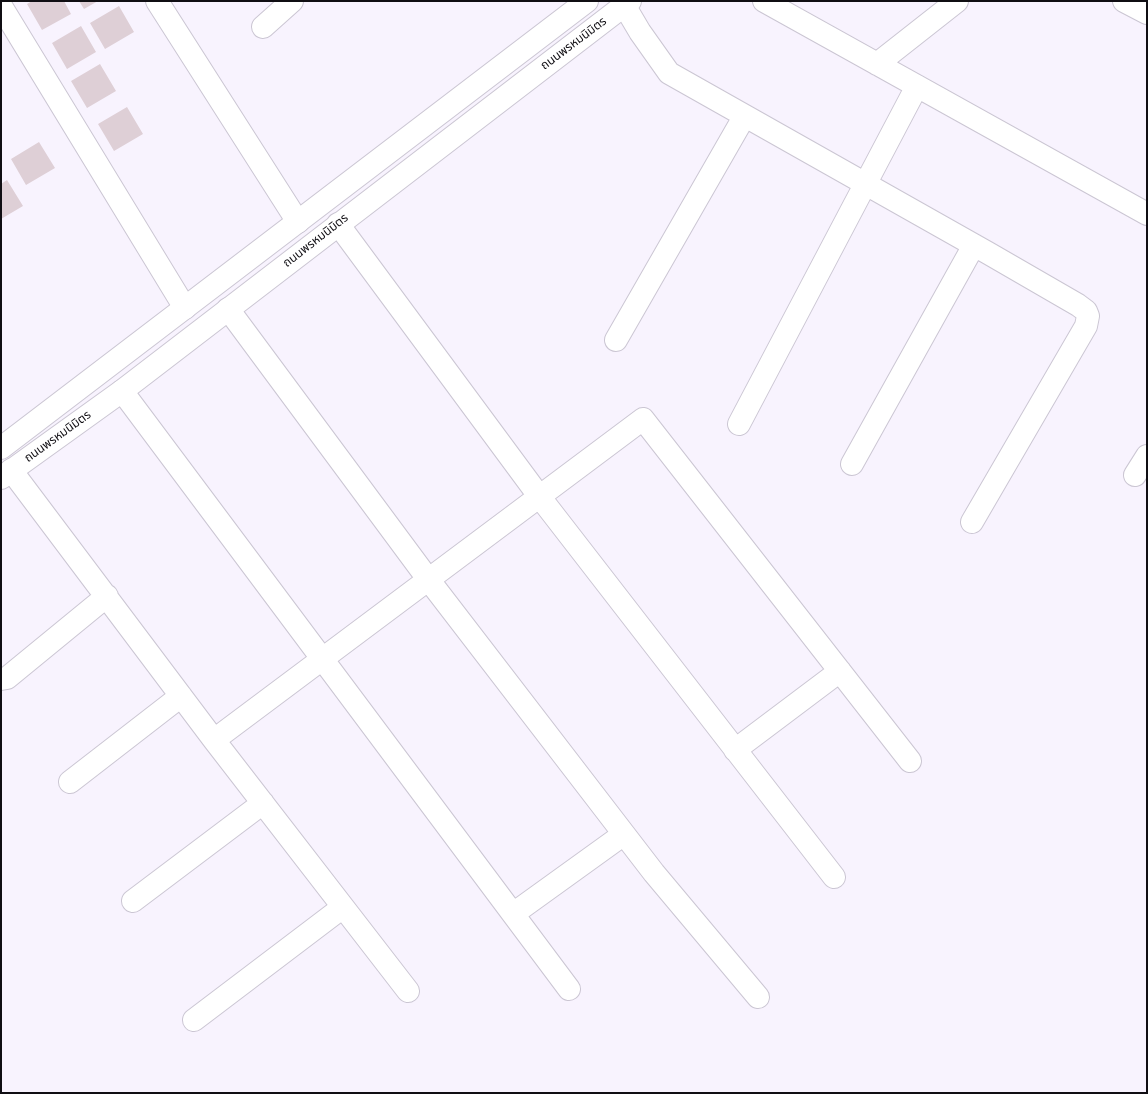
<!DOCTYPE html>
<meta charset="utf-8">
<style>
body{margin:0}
#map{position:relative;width:1148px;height:1094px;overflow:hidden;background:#f8f3fe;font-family:"Roboto Condensed",sans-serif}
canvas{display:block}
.frame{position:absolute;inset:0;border:2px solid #100e13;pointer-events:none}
</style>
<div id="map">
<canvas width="1148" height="1094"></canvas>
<div class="frame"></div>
</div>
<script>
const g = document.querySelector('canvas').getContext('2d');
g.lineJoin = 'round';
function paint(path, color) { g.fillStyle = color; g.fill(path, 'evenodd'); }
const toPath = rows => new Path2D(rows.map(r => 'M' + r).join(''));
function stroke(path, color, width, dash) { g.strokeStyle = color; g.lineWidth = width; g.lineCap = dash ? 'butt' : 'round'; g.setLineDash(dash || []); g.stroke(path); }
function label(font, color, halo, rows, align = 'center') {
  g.font = font + ' "Roboto Condensed","Noto Sans Thai",sans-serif'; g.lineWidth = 3; g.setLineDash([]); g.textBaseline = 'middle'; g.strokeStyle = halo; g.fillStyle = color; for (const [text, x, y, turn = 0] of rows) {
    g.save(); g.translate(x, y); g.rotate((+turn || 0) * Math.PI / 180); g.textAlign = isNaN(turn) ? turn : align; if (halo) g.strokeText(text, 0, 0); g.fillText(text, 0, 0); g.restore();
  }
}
paint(toPath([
 [32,1,64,1,71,14,42,30,27,4],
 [79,1,98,1,84,9],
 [119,6,134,32,105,49,90,23],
 [81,26,96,52,67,69,52,43],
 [100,64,116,91,87,108,71,81],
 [127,107,143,134,114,151,98,124],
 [39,142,55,168,26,185,11,159],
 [7,180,23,206,1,219,1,184]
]), '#decfd6');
const street = toPath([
 [157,1,298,222],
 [764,1,1147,214],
 [1124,1,1147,13],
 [624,5,640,32,669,73,988,253,1078,305,1086,311,1088,316,1086,326,972,522],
 [1,6,185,308],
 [263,27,292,1],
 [877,64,957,1],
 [338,224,539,496,834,877],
 [228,309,428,579,624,834,654,873,758,997],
 [616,340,744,117],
 [122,391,569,989],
 [739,424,917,86],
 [852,464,974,245],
 [11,470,214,740,408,991],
 [1135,475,1147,456],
 [1,679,7,678,107,596],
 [214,740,643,419,910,761],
 [735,750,840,671],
 [70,782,181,696],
 [133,901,263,803],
 [513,914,624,834],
 [194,1020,343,907]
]);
const secondary = toPath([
 [1,448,587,1],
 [1,478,122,391,630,1]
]);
stroke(street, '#cbc6d3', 24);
stroke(secondary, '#cbc6d3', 24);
stroke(street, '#fff', 22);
stroke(secondary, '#fff', 22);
label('12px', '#100e13', '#fff', [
 ["ถนนพรหมนิมิตร",574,44,-37],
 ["ถนนพรหมนิมิตร",316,241,-38],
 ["ถนนพรหมนิมิตร",58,437,-36]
]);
</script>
